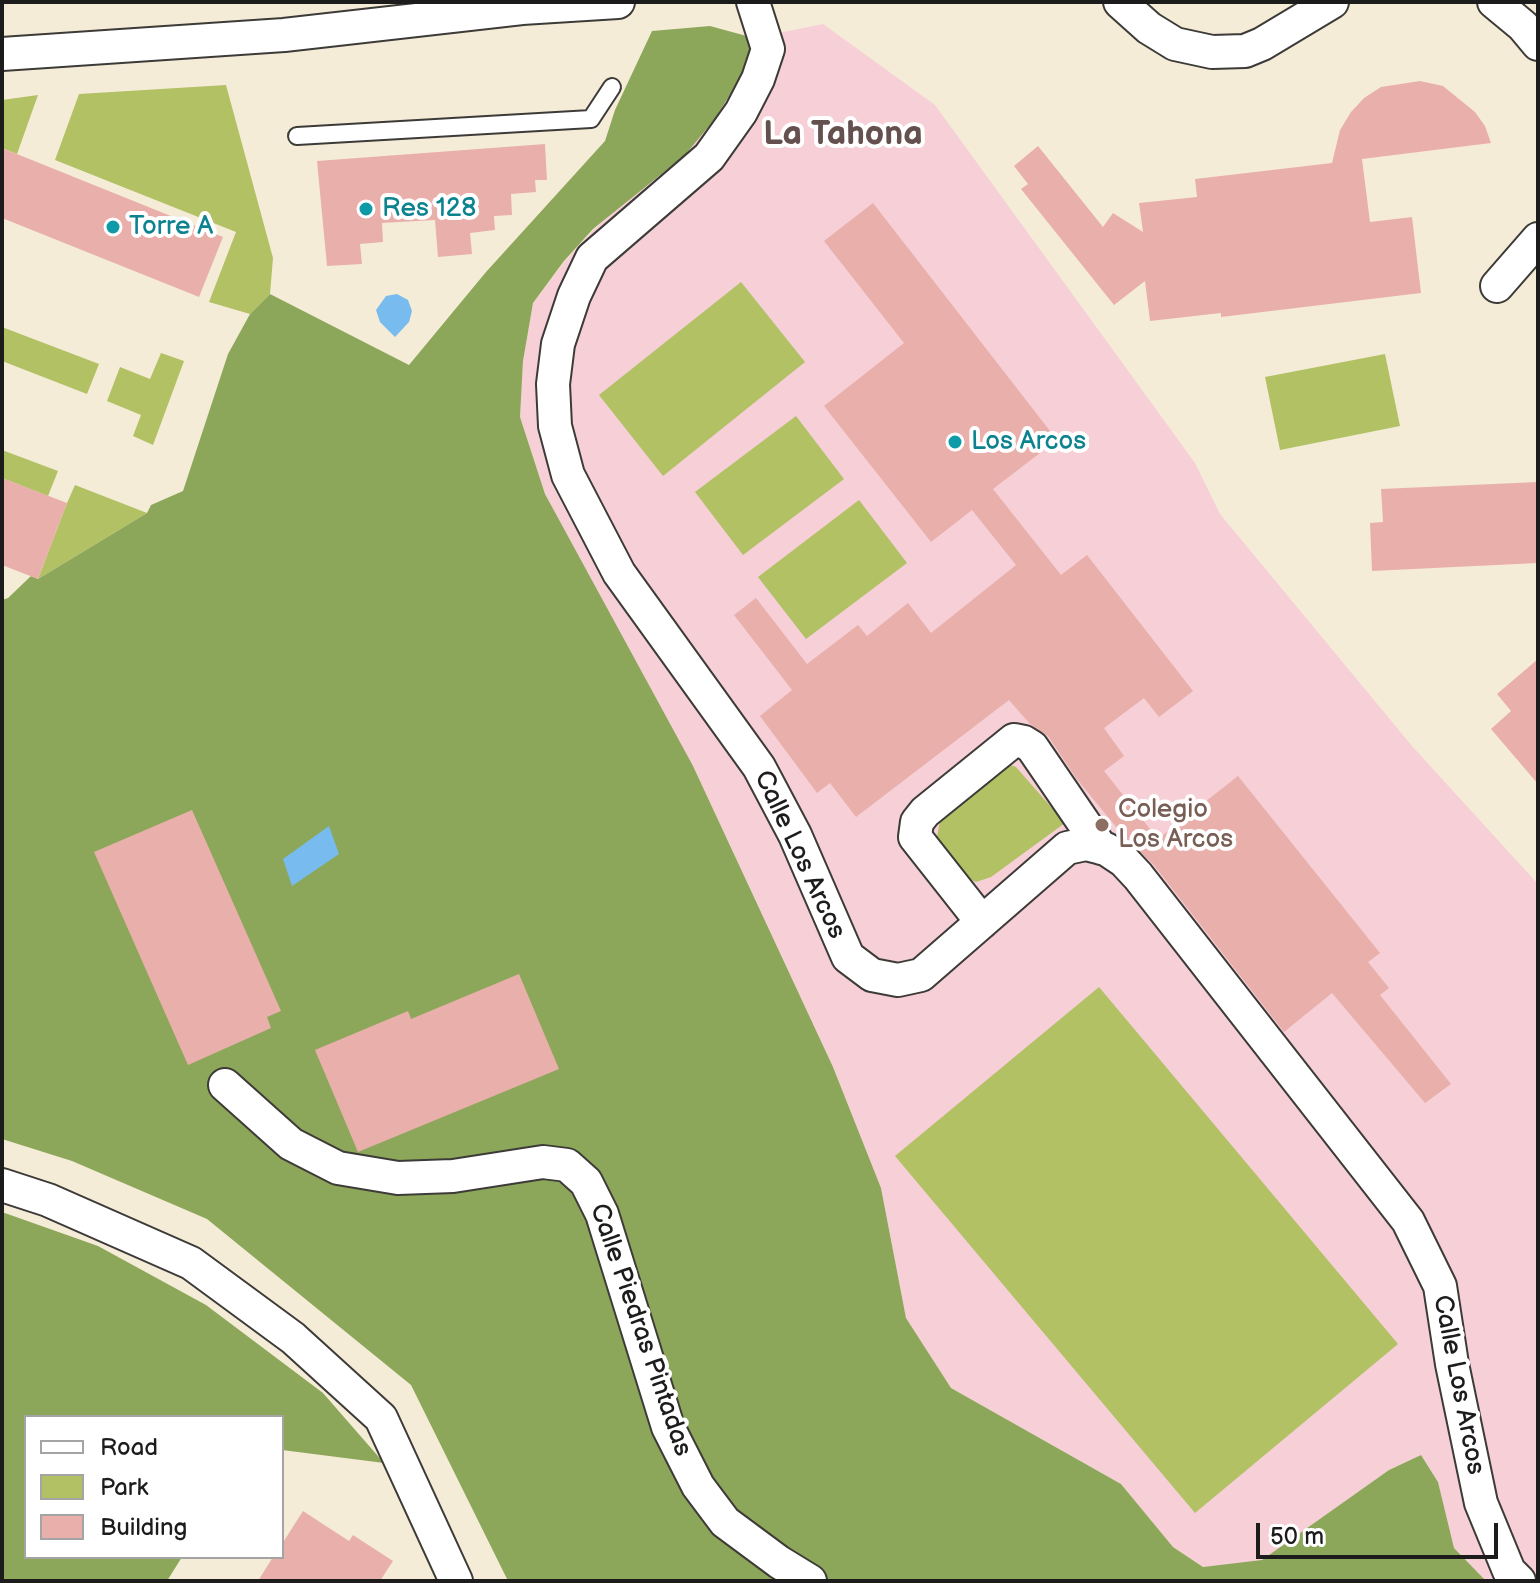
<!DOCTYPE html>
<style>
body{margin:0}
#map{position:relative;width:1540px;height:1583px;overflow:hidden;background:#f5ecd8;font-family:"Balsamiq Sans",sans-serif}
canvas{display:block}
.frame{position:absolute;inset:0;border:4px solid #1c1c1c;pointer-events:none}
.legend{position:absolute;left:24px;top:1415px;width:260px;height:144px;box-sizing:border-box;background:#fff;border:2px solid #a4a4a4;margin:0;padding:10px 14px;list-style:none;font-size:24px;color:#1c1c1c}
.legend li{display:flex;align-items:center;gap:16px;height:40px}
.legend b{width:40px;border:2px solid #a4a4a4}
.scale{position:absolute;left:1256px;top:1523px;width:242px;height:36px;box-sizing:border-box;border:4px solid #1c1c1c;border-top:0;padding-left:10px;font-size:24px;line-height:28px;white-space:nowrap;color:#1c1c1c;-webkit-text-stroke:6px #fff;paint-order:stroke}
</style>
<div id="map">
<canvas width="1540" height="1583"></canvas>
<div class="frame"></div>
<ul class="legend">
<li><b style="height:10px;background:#fff"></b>Road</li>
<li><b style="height:22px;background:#b2c164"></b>Park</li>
<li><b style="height:22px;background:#e9b0ab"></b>Building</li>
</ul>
<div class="scale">50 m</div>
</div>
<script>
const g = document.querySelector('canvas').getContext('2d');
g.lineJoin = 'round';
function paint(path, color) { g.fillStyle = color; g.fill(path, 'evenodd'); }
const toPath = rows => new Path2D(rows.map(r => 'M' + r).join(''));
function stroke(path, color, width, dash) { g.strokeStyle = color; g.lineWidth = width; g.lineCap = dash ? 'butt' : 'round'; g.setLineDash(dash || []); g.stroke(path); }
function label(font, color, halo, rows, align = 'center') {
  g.font = font + ' "Balsamiq Sans",sans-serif'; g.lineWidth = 8; g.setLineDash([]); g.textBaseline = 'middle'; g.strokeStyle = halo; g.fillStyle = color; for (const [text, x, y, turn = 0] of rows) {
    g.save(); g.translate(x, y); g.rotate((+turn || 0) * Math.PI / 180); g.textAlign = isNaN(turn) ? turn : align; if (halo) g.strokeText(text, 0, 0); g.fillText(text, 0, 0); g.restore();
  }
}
paint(toPath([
 [823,24,935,105,1195,463,1220,514,1412,746,1538,884,1538,1581,1486,1581,1454,1548,1438,1482,1421,1455,1389,1470,1262,1561,1203,1567,1173,1547,1121,1484,951,1388,906,1318,881,1188,833,1067,693,766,651,701,545,494,520,417,523,361,533,303,565,261,594,229,637,192,754,38]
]), '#f6cfd7');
paint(toPath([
 [226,85,273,258,270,294,250,314,209,302,236,232,55,160,79,94],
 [38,95,17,154,2,148,2,100],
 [741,282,805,362,663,476,599,395],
 [2,327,99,364,87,394,2,361],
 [161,353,184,361,153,445,133,436,141,415,107,401,120,367,150,379],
 [1385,354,1400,426,1280,450,1265,377],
 [796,416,844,479,743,555,695,492],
 [2,450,58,471,48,496,2,478],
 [75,485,147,513,38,579,67,503],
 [859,500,907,563,806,639,758,577],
 [1005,763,1016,767,1065,823,991,877,976,882,960,875,936,841,941,817],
 [1099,987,1398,1344,1195,1513,895,1156]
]), '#b2c164');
paint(toPath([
 [710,26,754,38,750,63,714,120,685,155,593,229,564,261,533,303,523,361,520,417,545,494,693,766,833,1067,881,1188,906,1318,951,1388,1121,1484,1173,1547,1203,1567,1262,1560,1389,1470,1421,1455,1438,1482,1454,1548,1486,1581,508,1581,411,1385,207,1219,72,1161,2,1139,2,600,8,598,31,576,38,579,147,513,151,505,183,491,228,354,250,314,270,294,409,365,486,272,605,141,615,110,652,31],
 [2,1212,98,1246,206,1305,323,1393,384,1463,282,1450,282,1417,26,1417,26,1557,182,1557,167,1581,2,1581]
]), '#8da75a');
paint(toPath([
 [397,294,408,300,412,311,409,322,395,337,380,322,376,310,386,296],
 [329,826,339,854,292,886,283,859]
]), '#78bbee');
paint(toPath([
 [1420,81,1443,86,1475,112,1485,126,1491,143,1362,159,1370,222,1412,217,1421,293,1221,317,1221,313,1150,321,1145,281,1114,305,1021,189,1028,184,1014,166,1038,146,1103,227,1113,213,1143,232,1139,203,1197,197,1195,179,1332,163,1340,130,1351,112,1364,98,1381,87],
 [545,144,547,180,535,180,536,192,511,194,512,215,494,216,495,230,470,233,472,254,438,257,435,220,382,223,383,242,360,244,362,264,327,266,317,161],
 [2,148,223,237,199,297,2,218],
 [873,203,1057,440,993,489,1061,575,1087,555,1193,691,1159,717,1144,698,1104,728,1124,756,1104,771,1158,839,1238,776,1380,953,1368,962,1389,988,1380,995,1451,1084,1425,1103,1332,993,1284,1032,1153,864,1126,839,1076,778,1048,736,1030,724,1009,700,856,817,830,783,817,793,760,716,792,690,734,615,756,598,807,664,858,625,867,636,908,603,931,633,1016,565,972,510,931,542,824,406,904,343,824,241],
 [2,478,67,503,38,579,2,565],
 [1538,482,1538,563,1372,571,1370,523,1383,522,1381,489],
 [1538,659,1538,784,1491,729,1511,711,1497,694],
 [192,810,281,1011,267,1017,271,1028,188,1065,94,852],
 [519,974,559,1069,358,1152,315,1050,408,1011,411,1019],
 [303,1511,349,1541,353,1535,393,1561,380,1581,258,1581,273,1557,282,1557,282,1544]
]), '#e9b0ab');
const lane = toPath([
 [297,136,591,119,612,87]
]);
const street = toPath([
 [753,2,768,49,758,79,741,112,709,157,592,258,574,296,558,344,553,384,555,426,568,475,619,573,759,767,795,835,848,957,872,975,898,980,921,975,1067,848,1086,844,1106,849,1124,861,1138,876,1408,1221,1440,1286,1452,1364,1481,1503,1509,1571,1519,1581],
 [1120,2,1149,28,1175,44,1212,52,1245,51,1262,44,1332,2],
 [1494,2,1523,26,1538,44],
 [2,54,284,35,522,8,618,2],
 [1497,286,1538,239],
 [982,922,915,837,917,822,925,812,1014,740,1024,742,1032,747,1101,848],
 [225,1085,291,1144,338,1168,398,1178,453,1176,543,1162,567,1165,586,1182,602,1214,668,1427,698,1486,725,1522,779,1562,810,1581],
 [2,1185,48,1200,191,1263,293,1338,381,1418,456,1581]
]);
stroke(lane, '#3d3b38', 20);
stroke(street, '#3d3b38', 36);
stroke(lane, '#fff', 16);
stroke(street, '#fff', 32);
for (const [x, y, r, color] of [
 [366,209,8,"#0f9aa8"],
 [113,227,8,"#0f9aa8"],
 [955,442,8,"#0f9aa8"],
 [1102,825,8,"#8d6e63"]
]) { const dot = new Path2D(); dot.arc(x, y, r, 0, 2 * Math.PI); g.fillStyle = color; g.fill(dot); stroke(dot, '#fff', 3); }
label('26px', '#0d838f', '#fff', [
 ["Res 128",382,209],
 ["Torre A",129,227],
 ["Los Arcos",971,442]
], 'left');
label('26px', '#785e54', '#fff', [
 ["Colegio",1118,810],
 ["Los Arcos",1118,840]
], 'left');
label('26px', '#1c1c1c', '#fff', [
 ["Calle Los Arcos",799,855,65],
 ["Calle Piedras Pintadas",640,1330,71],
 ["Calle Los Arcos",1458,1385,79]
]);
label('bold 34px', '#64504e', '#fff', [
 ["La Tahona",843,135]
]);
</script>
